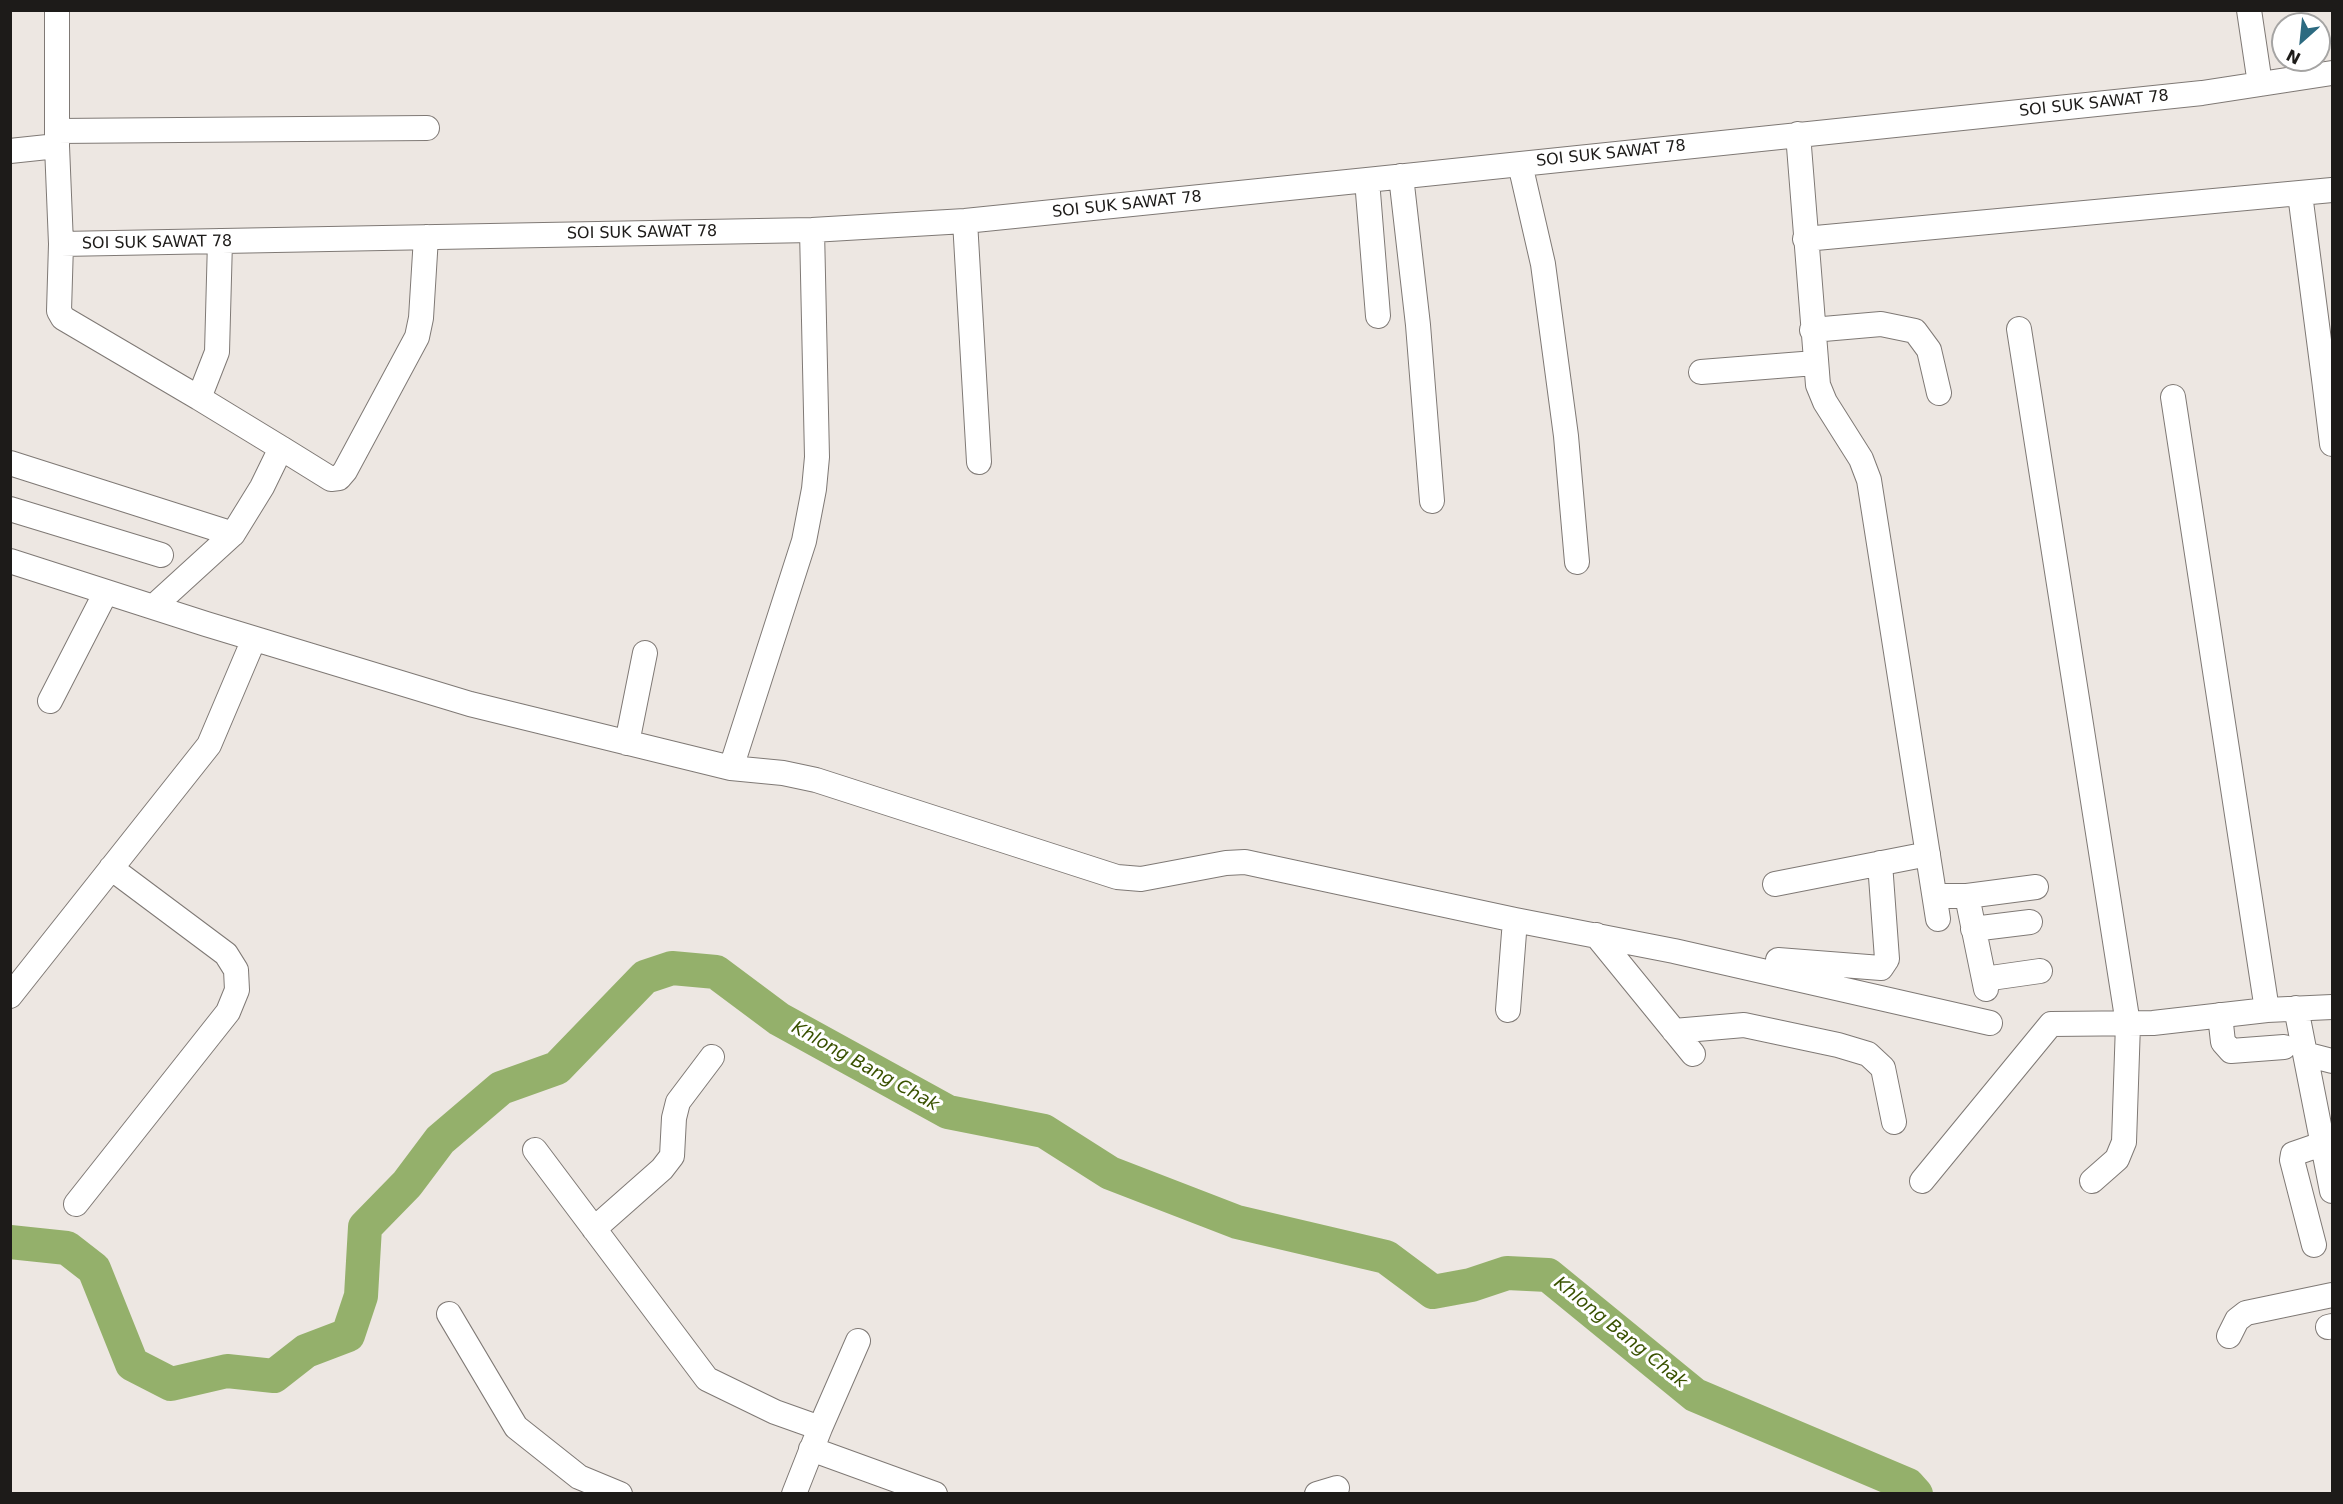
<!DOCTYPE html>
<style>
body{margin:0}
#map{position:relative;width:2343px;height:1504px;overflow:hidden;background:#ede7e2;font-family:"DejaVu Sans",sans-serif}
canvas{display:block}
.frame{position:absolute;inset:0;border:12px solid #1d1b19;pointer-events:none}
.north{position:absolute;left:2271px;top:12px;width:60px;height:60px;box-sizing:border-box;background:#fff;border:2px solid #a5a4a3;border-radius:50%;rotate:207deg;font-size:16px;font-weight:700;line-height:24px;text-align:center;color:#1d1b19}
.north::after{content:'';display:block;margin:auto;width:21px;height:27px;background:#2c6a80;clip-path:polygon(50% 0,100% 100%,50% 72%,0 100%)}
</style>
<div id="map">
<canvas width="2343" height="1504"></canvas>
<div class="frame"></div>
<div class="north">N</div>
</div>
<script>
const g = document.querySelector('canvas').getContext('2d');
g.lineJoin = 'round';
const toPath = rows => new Path2D(rows.map(r => 'M' + r).join(''));
function stroke(path, color, width, dash) { g.strokeStyle = color; g.lineWidth = width; g.lineCap = dash ? 'butt' : 'round'; g.setLineDash(dash || []); g.stroke(path); }
function label(font, color, halo, rows, align = 'center') {
  g.font = font + ' "DejaVu Sans",sans-serif'; g.lineWidth = 6; g.setLineDash([]); g.textBaseline = 'middle'; g.strokeStyle = halo; g.fillStyle = color; for (const [text, x, y, turn = 0] of rows) {
    g.save(); g.translate(x, y); g.rotate((+turn || 0) * Math.PI / 180); g.textAlign = isNaN(turn) ? turn : align; if (halo) g.strokeText(text, 0, 0); g.fillText(text, 0, 0); g.restore();
  }
}
stroke(toPath([
 [10,1242,67,1248,94,1269,132,1364,171,1384,227,1371,274,1376,306,1351,348,1335,361,1296,365,1227,407,1184,440,1140,501,1088,557,1068,645,977,672,968,716,972,779,1019,948,1112,1044,1131,1110,1173,1237,1222,1386,1257,1433,1292,1471,1285,1507,1273,1548,1275,1695,1395,1908,1485,1916,1494]
]), '#94b06b', 34);
const minor = toPath([
 [2249,10,2260,84],
 [57,131,427,128],
 [1798,134,1818,385,1825,402,1861,459,1869,480,1938,919],
 [57,146,57,10],
 [10,151,57,146,61,244,812,230,965,221,1367,180,2202,93,2332,73],
 [1520,164,1543,264,1566,436,1577,562],
 [1401,176,1418,325,1432,501],
 [1367,180,1378,316],
 [2300,194,2324,379],
 [965,221,979,462],
 [1805,239,2332,190],
 [61,244,59,311,63,318,199,398,217,352,220,241],
 [2019,329,2128,1024,2124,1142,2117,1159,2092,1181],
 [1812,330,1881,324,1915,331,1929,350,1939,393],
 [1701,372,1815,363],
 [2332,378,2324,379,2332,444],
 [2173,397,2267,1010],
 [281,448,331,479,339,478,345,471,417,337,421,318,426,237],
 [10,463,233,534],
 [10,509,161,555],
 [10,561,206,624,470,704,731,768,804,541,814,489,817,457,812,230],
 [153,607,233,534,262,487,281,448,199,398],
 [50,701,106,592],
 [627,743,645,653],
 [731,768,783,773,816,780,1117,877,1141,879,1226,863,1245,862,1515,920,1674,951,1990,1023],
 [1775,884,1928,854],
 [1935,896,1967,896,1986,989],
 [1967,896,2036,887],
 [1973,929,2030,922],
 [1596,935,1693,1054],
 [1778,960,1881,968,1887,959,1880,863],
 [1984,979,2040,971],
 [10,996,209,745,254,639],
 [2296,1008,2332,1191],
 [1508,1010,1515,920],
 [2220,1015,2223,1042,2231,1051,2284,1047],
 [1674,1031,1744,1025,1838,1045,1868,1054,1883,1068,1894,1122],
 [2305,1054,2332,1061],
 [535,1150,707,1379,775,1412,820,1428,794,1494],
 [1922,1181,2051,1024,2153,1023,2267,1010,2332,1007],
 [76,1204,228,1012,237,990,236,970,226,954,111,868],
 [594,1229,662,1169,672,1156,674,1118,678,1102,712,1057],
 [2314,1245,2292,1160,2293,1154,2322,1144],
 [449,1314,516,1427,579,1477,620,1494],
 [2328,1327,2332,1326],
 [2229,1336,2237,1320,2246,1313,2332,1295],
 [820,1428,858,1341],
 [811,1449,935,1494],
 [1317,1494,1337,1488]
]);
stroke(minor, '#7f7975', 26);
stroke(minor, '#fff', 24);
label('16px', '#1d1b19', '#fff', [
 ["SOI SUK SAWAT 78",2094,104,-6],
 ["SOI SUK SAWAT 78",1611,154,-6],
 ["SOI SUK SAWAT 78",1127,205,-6],
 ["SOI SUK SAWAT 78",642,233,-1],
 ["SOI SUK SAWAT 78",157,243,-1]
]);
label('italic 18px', '#395100', '#fff', [
 ["Khlong Bang Chak",865,1067,29],
 ["Khlong Bang Chak",1620,1333,39]
]);
</script>
